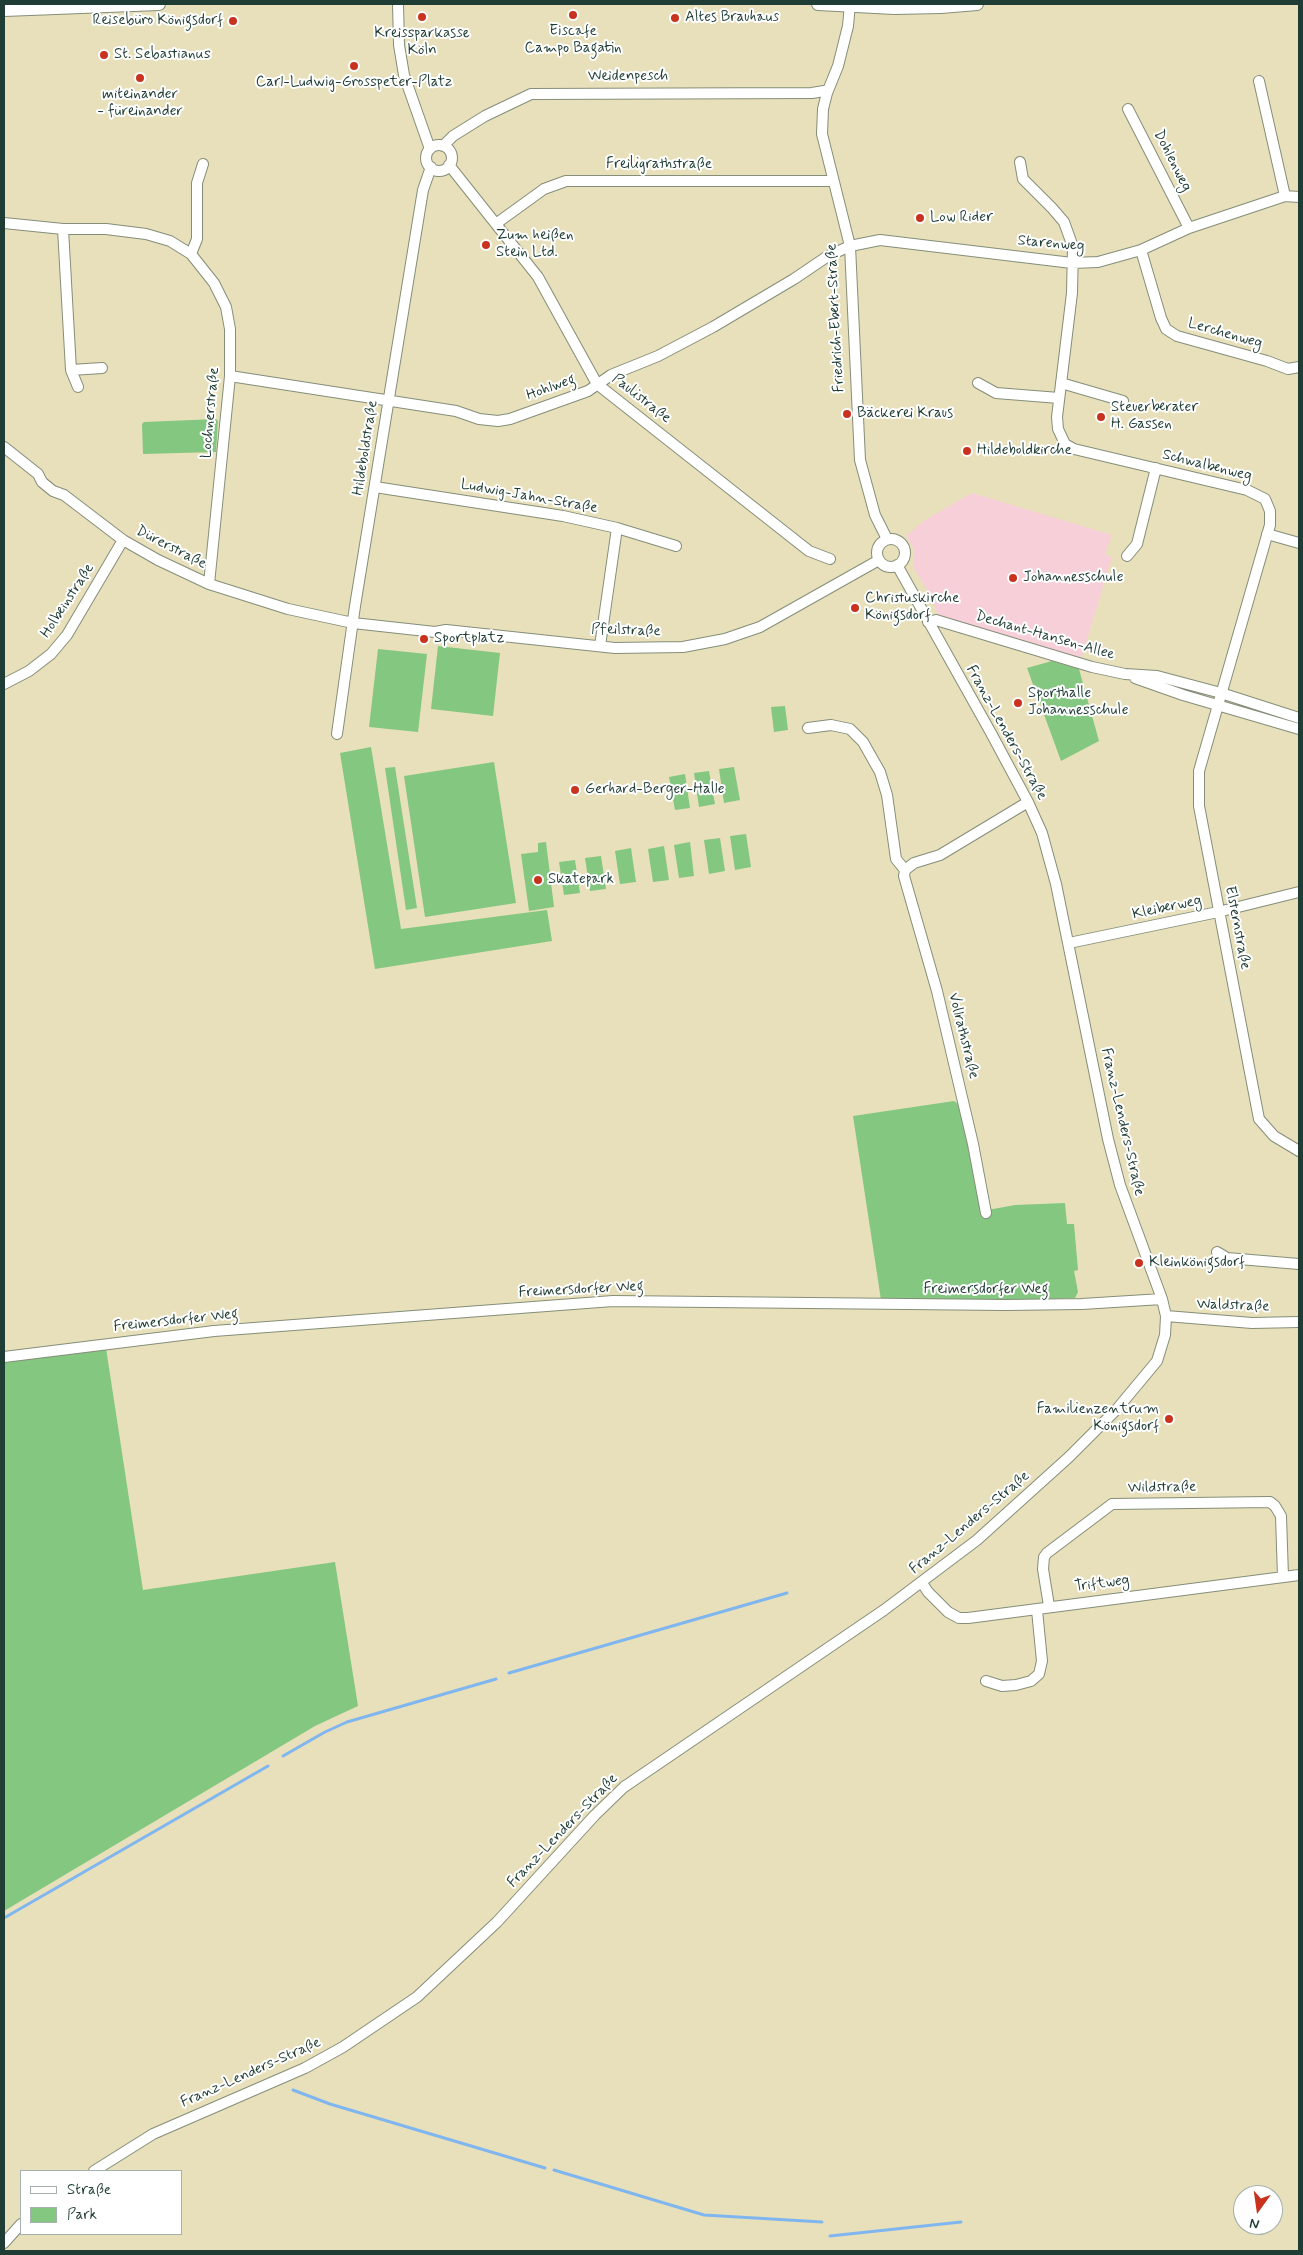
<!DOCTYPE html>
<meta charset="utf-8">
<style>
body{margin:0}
#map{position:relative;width:1303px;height:2255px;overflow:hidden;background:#e8e0bb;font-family:Mynerve,sans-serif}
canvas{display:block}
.frame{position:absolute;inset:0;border:5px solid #1f3d34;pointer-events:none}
.legend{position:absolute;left:20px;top:2170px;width:162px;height:65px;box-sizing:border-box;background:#fff;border:1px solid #a5b1ae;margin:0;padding:6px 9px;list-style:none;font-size:15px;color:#1f3d34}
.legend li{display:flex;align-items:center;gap:10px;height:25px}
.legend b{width:25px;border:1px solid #a5b1ae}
.north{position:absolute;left:1233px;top:2185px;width:50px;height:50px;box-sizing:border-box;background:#fff;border:1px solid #a5b1ae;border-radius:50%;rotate:194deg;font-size:14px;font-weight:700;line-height:20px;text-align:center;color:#1f3d34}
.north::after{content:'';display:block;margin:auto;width:18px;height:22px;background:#c8321e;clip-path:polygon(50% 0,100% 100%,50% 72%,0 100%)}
</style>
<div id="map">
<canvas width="1303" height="2255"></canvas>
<div class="frame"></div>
<ul class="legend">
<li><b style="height:6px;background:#fff"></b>Straße</li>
<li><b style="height:14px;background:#84c780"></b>Park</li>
</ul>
<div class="north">N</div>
</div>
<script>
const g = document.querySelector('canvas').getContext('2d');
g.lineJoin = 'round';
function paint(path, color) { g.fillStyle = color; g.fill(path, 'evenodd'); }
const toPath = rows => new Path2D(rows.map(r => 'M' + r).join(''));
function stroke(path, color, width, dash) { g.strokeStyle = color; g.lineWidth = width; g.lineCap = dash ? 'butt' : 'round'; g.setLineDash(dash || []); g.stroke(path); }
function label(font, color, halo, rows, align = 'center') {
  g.font = font + ' Mynerve,sans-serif'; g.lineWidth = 4; g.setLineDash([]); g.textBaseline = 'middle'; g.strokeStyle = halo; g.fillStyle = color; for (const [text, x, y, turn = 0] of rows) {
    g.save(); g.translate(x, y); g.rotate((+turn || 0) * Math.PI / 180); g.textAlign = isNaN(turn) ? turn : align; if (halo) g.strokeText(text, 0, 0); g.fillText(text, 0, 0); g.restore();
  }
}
paint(toPath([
 [972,493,1112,535,1105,554,1112,557,1081,659,938,616,932,599,914,568,914,549,906,536,925,520]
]), '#f6cfd8');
paint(toPath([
 [216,419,218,421,216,452,143,454,142,424,144,422],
 [438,646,500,653,493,716,431,709],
 [378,649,427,654,418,732,369,727],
 [1052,661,1079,669,1099,741,1061,761,1027,668],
 [785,706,788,730,774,732,771,707],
 [371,747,401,929,547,910,552,941,375,969,340,753],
 [494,762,516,903,425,917,404,776],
 [395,767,417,908,406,910,385,768],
 [734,767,740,800,724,803,719,769],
 [709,771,715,804,699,807,694,773],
 [685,774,690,808,675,810,669,777],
 [746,834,751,867,735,870,730,836],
 [720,838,725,871,709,874,704,840],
 [546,842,554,907,529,911,521,854,538,852,538,843],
 [690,842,694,876,679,878,674,845],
 [664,846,669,880,653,882,648,849],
 [631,848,636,882,620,884,615,851],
 [601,856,606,889,590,891,585,858],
 [575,860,580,893,564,895,559,862],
 [954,1101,960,1105,982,1211,1015,1205,1065,1203,1067,1224,1074,1224,1078,1270,1074,1271,1078,1292,1075,1298,1000,1301,881,1300,853,1116],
 [106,1348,143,1590,335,1562,358,1706,315,1726,4,1911,4,1361]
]), '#84c780');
stroke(toPath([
 [509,1673,787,1593],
 [283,1756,325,1732,347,1722,496,1679],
 [4,1918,268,1766],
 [293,2090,330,2104,545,2168],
 [554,2170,704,2215,822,2222],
 [830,2236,961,2222]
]), '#80b6ef', 3);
const minor = toPath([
 [398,4,399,45,404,75,430,149],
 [850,4,848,26,838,66,827,93,823,109,822,134,850,246,860,460,875,515,887,539],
 [1259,81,1285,196],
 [1128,109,1189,228],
 '426 158a13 13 0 1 1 26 0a13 13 0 1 1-26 0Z',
 [443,146,453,136,485,116,531,94,812,93,824,91,827,93],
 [1020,162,1023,179,1052,208,1064,222,1073,247,1072,293,1057,417,1058,429,1065,444,1074,449,1247,490,1265,499,1270,511,1270,525,1199,771,1199,806,1259,1119,1274,1136,1299,1151],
 [449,165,538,277,597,384,809,551,830,559],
 [4,223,63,229,106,229,146,234,170,241,191,254,214,283,226,307,230,329,230,376,209,584],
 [497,223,544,189,566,181,833,181],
 [63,229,71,370,78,387],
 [1141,250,1161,318,1166,329,1177,336,1267,361,1288,369,1299,367],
 [191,254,197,239,197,183,203,164],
 [71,370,102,368],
 [230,376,456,411,479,419,498,421,510,419,588,391,611,375,658,356,713,327,794,279,828,256,850,246,880,240,1072,263,1098,262,1141,250,1189,228,1285,196,1299,197],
 [978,383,996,393,1059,398],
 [1061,383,1123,401],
 [4,447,38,474,42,482,53,491,64,495,123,540,158,560,209,584,288,609,353,623,435,632,446,630,615,648,683,647,725,639,760,627,879,560],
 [375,487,563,516,617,528,676,546],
 [1267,534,1299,543],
 '877 553a14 14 0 1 1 28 0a14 14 0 1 1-28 0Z',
 [1127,556,1137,544,1156,468],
 [928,622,936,620,1092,667,1125,674,1157,676,1221,693,1299,718],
 [600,646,617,528],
 [1135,678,1183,695,1299,729],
 [4,684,29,671,51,654,67,635,123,540],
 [808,728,831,725,850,729,863,742,880,772,887,795,896,859,905,870],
 [337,734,355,606,423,190,431,167],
 [1069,943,1218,912,1299,892],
 [986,1213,973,1144,937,991,904,876,905,870,914,863,940,855,1028,802],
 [1217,1252,1227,1258,1299,1264],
 [1166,1316,1252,1323,1299,1322],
 [4,1357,214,1331,613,1301,1005,1305,1082,1304,1162,1299],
 [922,1583,928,1592,948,1612,959,1618,968,1618,1299,1575],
 [1049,1606,1043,1569,1044,1557,1047,1553,1112,1504,1270,1502,1275,1506,1281,1516,1283,1577],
 [986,1681,1002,1686,1016,1685,1031,1681,1039,1674,1042,1661,1037,1610],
 [94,2171,153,2134,305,2068,343,2047,417,1997,497,1922,595,1815,624,1787,884,1610,977,1540,1069,1457,1117,1409,1157,1361,1165,1335,1166,1316,1162,1299,1120,1185,1108,1139,1056,884,1042,833,1028,802,991,733,897,565],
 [4,2243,21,2224]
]);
const major = toPath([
 [818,4,894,8,941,7,977,4],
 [4,10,159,4]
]);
stroke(minor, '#848e78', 12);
stroke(major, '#848e78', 14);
stroke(minor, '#fff', 10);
stroke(major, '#fff', 12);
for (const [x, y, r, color] of [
 [573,15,5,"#c8321e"],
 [422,17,5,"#c8321e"],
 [675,18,5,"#c8321e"],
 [233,21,5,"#c8321e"],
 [104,55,5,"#c8321e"],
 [354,66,5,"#c8321e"],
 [140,78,5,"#c8321e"],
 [920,218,5,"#c8321e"],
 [486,245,5,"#c8321e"],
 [847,414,5,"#c8321e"],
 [1101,417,5,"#c8321e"],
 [967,451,5,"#c8321e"],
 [1013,578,5,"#c8321e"],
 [855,608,5,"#c8321e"],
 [424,639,5,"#c8321e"],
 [1018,703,5,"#c8321e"],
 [575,790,5,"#c8321e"],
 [538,880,5,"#c8321e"],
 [1139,1263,5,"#c8321e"],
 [1169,1419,5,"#c8321e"]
]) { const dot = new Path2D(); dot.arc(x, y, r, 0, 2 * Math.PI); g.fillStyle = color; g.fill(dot); stroke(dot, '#fff', 2); }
label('15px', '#1f3d34', '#fff', [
 ["Altes Brauhaus",685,18],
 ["Reisebüro Königsdorf",223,21,"right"],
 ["Eiscafe",573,32,"center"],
 ["Campo Bagatin",573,49,"center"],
 ["Kreissparkasse",422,34,"center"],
 ["Köln",422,51,"center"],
 ["St. Sebastianus",114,55],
 ["Carl-Ludwig-Grosspeter-Platz",354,83,"center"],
 ["miteinander",140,95,"center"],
 ["- füreinander",140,112,"center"],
 ["Low Rider",930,218],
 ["Zum heißen",496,236],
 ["Stein Ltd.",496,253],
 ["Steuerberater",1111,408],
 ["H. Gassen",1111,425],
 ["Bäckerei Kraus",857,414],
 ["Hildeboldkirche",977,451],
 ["Johannesschule",1023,578],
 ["Christuskirche",865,599],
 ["Königsdorf",865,616],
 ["Sportplatz",434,639],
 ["Sporthalle",1028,694],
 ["Johannesschule",1028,711],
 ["Gerhard-Berger-Halle",585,790],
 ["Skatepark",548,880],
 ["Kleinkönigsdorf",1149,1263],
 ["Familienzentrum",1159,1410,"right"],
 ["Königsdorf",1159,1427,"right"]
], 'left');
label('15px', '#1f3d34', '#fff', [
 ["Weidenpesch",628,77],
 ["Dohlenweg",1172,161,63],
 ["Freiligrathstraße",659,165],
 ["Starenweg",1051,244,5],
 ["Friedrich-Ebert-Straße",836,318,-93],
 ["Lerchenweg",1225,334,16],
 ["Hohlweg",551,388,-20],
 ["Paulistraße",641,399,38],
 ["Lochnerstraße",211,413,-85],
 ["Hildeboldstraße",366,448,-81],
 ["Schwalbenweg",1207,466,14],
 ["Ludwig-Jahn-Straße",529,497,10],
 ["Dürerstraße",171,548,27],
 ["Holbeinstraße",68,601,-57],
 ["Pfeilstraße",626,631,2],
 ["Dechant-Hansen-Allee",1045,636,16],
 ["Franz-Lenders-Straße",1006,733,61],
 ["Kleiberweg",1167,908,-12],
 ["Elsternstraße",1237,928,79],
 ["Vollrathstraße",963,1036,76],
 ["Franz-Lenders-Straße",1122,1122,77],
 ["Freimersdorfer Weg",581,1290,-3],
 ["Freimersdorfer Weg",986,1290],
 ["Waldstraße",1233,1306,2],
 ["Freimersdorfer Weg",176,1321,-6],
 ["Wildstraße",1162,1488,-1],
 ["Franz-Lenders-Straße",970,1523,-40],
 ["Triftweg",1102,1584,-7],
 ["Franz-Lenders-Straße",563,1831,-46],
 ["Franz-Lenders-Straße",251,2073,-24]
]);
</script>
